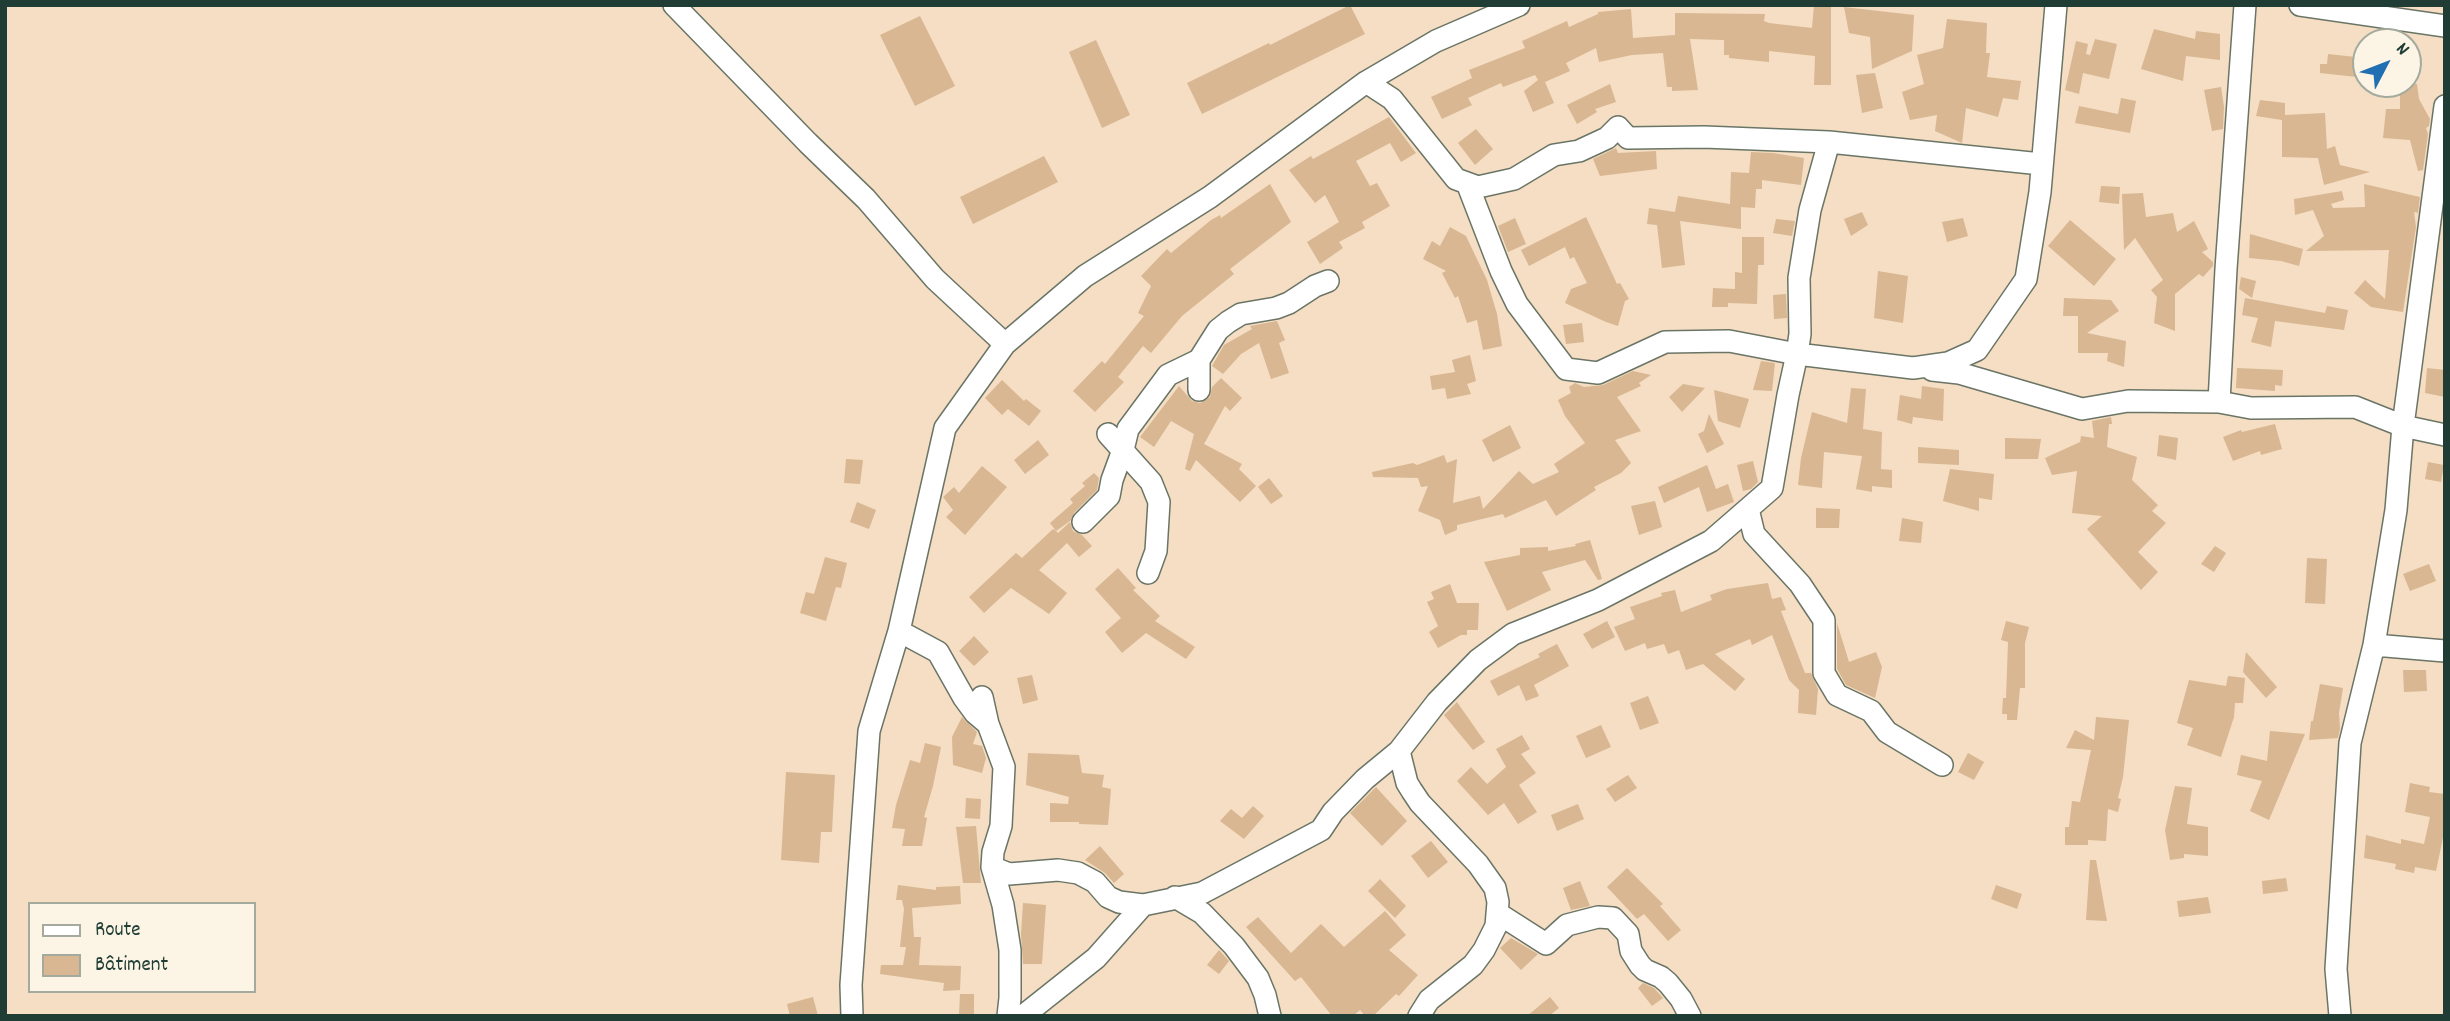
<!DOCTYPE html>
<meta charset="utf-8">
<style>
body{margin:0}
#map{position:relative;width:2450px;height:1021px;overflow:hidden;background:#f5dec3;font-family:Dekko,sans-serif}
canvas{display:block}
.frame{position:absolute;inset:0;border:7px solid #1f3d34;pointer-events:none}
.legend{position:absolute;left:28px;top:902px;width:228px;height:91px;box-sizing:border-box;background:#fcf5e5;border:2px solid #a4ab9e;margin:0;padding:9px 12px;list-style:none;font-size:21px;color:#1f3d34}
.legend li{display:flex;align-items:center;gap:14px;height:35px}
.legend b{width:35px;border:2px solid #a4ab9e}
.north{position:absolute;left:2352px;top:28px;width:70px;height:70px;box-sizing:border-box;background:#fcf5e5;border:2px solid #a4ab9e;border-radius:50%;rotate:48deg;font-size:19px;font-weight:700;line-height:28px;text-align:center;color:#1f3d34}
.north::after{content:'';display:block;margin:auto;width:24px;height:32px;background:#1f6fb2;clip-path:polygon(50% 0,100% 100%,50% 72%,0 100%)}
</style>
<div id="map">
<canvas width="2450" height="1021"></canvas>
<div class="frame"></div>
<ul class="legend">
<li><b style="height:9px;background:#fff"></b>Route</li>
<li><b style="height:19px;background:#d8b792"></b>Bâtiment</li>
</ul>
<div class="north">N</div>
</div>
<script>
const g = document.querySelector('canvas').getContext('2d');
g.lineJoin = 'round';
function paint(path, color) { g.fillStyle = color; g.fill(path, 'evenodd'); }
const toPath = rows => new Path2D(rows.map(r => 'M' + r).join(''));
function stroke(path, color, width, dash) { g.strokeStyle = color; g.lineWidth = width; g.lineCap = dash ? 'butt' : 'round'; g.setLineDash(dash || []); g.stroke(path); }
paint(toPath([
 [1350,5,1365,34,1202,114,1187,83,1269,43,1270,45],
 [1814,5,1831,5,1831,85,1814,85,1815,56,1769,51,1769,62,1729,58,1729,55,1724,55,1724,40,1690,39,1698,90,1672,91,1672,87,1667,87,1663,53,1632,55,1599,62,1596,48,1566,63,1570,71,1545,82,1554,103,1533,112,1524,91,1538,80,1535,75,1503,87,1501,83,1468,98,1472,105,1442,119,1431,97,1472,78,1469,70,1525,48,1522,41,1567,21,1569,27,1598,14,1598,12,1631,9,1633,38,1675,35,1675,13,1765,14,1764,21,1769,23,1812,28],
 [1844,7,1914,15,1912,51,1872,69,1870,37,1849,33],
 [920,16,955,86,915,106,880,35],
 [1947,19,1987,23,1986,53,1990,53,1987,77,2021,81,2018,100,2003,98,1998,117,1966,108,1962,143,1935,131,1937,115,1910,120,1902,92,1924,84,1917,55,1943,48],
 [2154,29,2195,39,2196,31,2220,34,2220,60,2186,56,2183,81,2141,69],
 [2095,39,2117,44,2109,79,2083,73,2079,94,2065,90,2076,41,2088,44,2086,54,2090,55],
 [1096,40,1130,115,1102,128,1069,52],
 [2328,54,2356,57,2355,63,2366,62,2366,78,2320,73,2320,64,2327,64],
 [1875,73,1883,108,1862,113,1856,75],
 [1610,84,1616,102,1595,109,1597,112,1577,124,1567,105],
 [2400,84,2417,84,2419,99,2430,119,2429,126,2426,128,2428,134,2423,170,2418,171,2410,140,2383,138,2386,109,2400,109],
 [2221,87,2224,107,2223,129,2212,131,2204,90],
 [2121,98,2136,101,2130,133,2075,123,2079,106,2118,114],
 [2260,100,2285,103,2285,115,2325,113,2327,149,2335,146,2340,165,2370,172,2324,185,2318,158,2282,157,2282,120,2256,116],
 [1389,117,1416,153,1401,162,1390,143,1356,161,1370,186,1377,183,1390,206,1362,222,1365,228,1339,242,1343,248,1320,264,1307,242,1339,222,1325,195,1315,203,1289,170,1311,156,1313,159],
 [1476,129,1493,149,1475,165,1458,143],
 [1616,148,1618,153,1656,151,1657,169,1600,176,1593,159],
 [1751,152,1773,153,1804,158,1801,185,1762,180,1762,189,1756,189,1755,208,1741,207,1741,229,1680,221,1685,265,1662,268,1657,225,1647,224,1649,208,1675,212,1678,196,1730,204,1731,172,1749,173],
 [1044,156,1058,182,973,224,960,197],
 [1270,184,1291,222,1230,269,1234,274,1182,316,1151,353,1143,346,1118,377,1124,382,1095,412,1073,391,1102,361,1105,364,1144,316,1138,313,1151,286,1141,276,1167,249,1171,253,1211,220,1220,215,1221,218],
 [2364,184,2420,197,2418,213,2414,212,2416,227,2403,312,2371,307,2354,293,2365,280,2385,299,2389,250,2306,251,2324,236,2313,210,2295,215,2294,199,2342,191,2344,200,2331,204,2333,208,2365,207],
 [2101,186,2120,187,2119,204,2099,202],
 [2143,193,2146,217,2173,213,2177,232,2194,221,2208,249,2202,252,2213,262,2213,266,2203,277,2199,274,2175,294,2175,331,2154,323,2157,297,2151,290,2163,280,2135,238,2124,250,2122,194],
 [1862,212,1868,225,1851,236,1844,219],
 [1586,217,1617,284,1620,283,1629,299,1625,301,1618,326,1606,322,1565,303,1571,289,1587,283,1574,257,1570,259,1565,247,1529,266,1521,250],
 [1515,218,1526,244,1508,252,1498,226],
 [1963,218,1968,236,1947,242,1942,222],
 [1776,219,1795,221,1792,236,1773,233],
 [2070,220,2116,259,2094,286,2048,246],
 [1450,227,1466,236,1487,280,1497,314,1502,346,1483,350,1477,320,1467,323,1458,296,1455,298,1442,273,1446,271,1423,259,1432,241,1440,246],
 [2250,234,2303,249,2299,266,2281,261,2249,258],
 [1742,237,1764,237,1764,265,1758,265,1757,304,1728,303,1728,307,1712,307,1713,288,1735,289,1735,272,1742,273],
 [1878,271,1908,276,1903,323,1874,318],
 [2241,277,2256,281,2252,298,2239,289],
 [1786,294,1787,318,1774,319,1773,295],
 [2064,298,2111,300,2119,311,2087,333,2126,341,2124,367,2107,361,2108,353,2078,353,2078,316,2063,316],
 [2245,298,2325,313,2327,306,2348,310,2344,330,2275,321,2271,347,2251,342,2258,318,2242,315],
 [1277,321,1285,340,1279,343,1289,373,1271,379,1259,343,1241,354,1223,374,1212,366,1224,345,1252,329,1250,326],
 [1582,323,1584,342,1566,344,1563,325],
 [1470,355,1476,381,1467,384,1471,394,1447,399,1445,388,1432,390,1430,376,1455,372,1452,360],
 [1761,361,1775,363,1772,391,1753,390],
 [2237,368,2283,370,2282,386,2275,385,2275,391,2236,388],
 [2427,368,2445,370,2445,397,2425,393],
 [1633,371,1651,375,1639,383,1641,386,1617,397,1641,431,1615,440,1631,463,1621,473,1594,487,1596,490,1556,516,1546,500,1505,518,1503,514,1457,525,1457,530,1445,535,1440,520,1418,511,1428,486,1421,487,1418,478,1373,477,1372,472,1413,463,1417,465,1444,455,1447,463,1457,459,1453,503,1480,496,1483,509,1519,471,1533,484,1559,472,1554,464,1585,443,1565,416,1558,400,1571,393,1569,387,1575,383,1584,387,1603,385],
 [1221,378,1242,398,1230,411,1225,406,1204,444,1242,464,1239,469,1256,486,1240,502,1196,460,1190,471,1185,469,1194,434,1171,421,1154,447,1140,437,1179,386,1192,401,1200,403,1210,397,1212,387],
 [1002,380,1024,401,1026,399,1041,411,1029,426,1008,409,1002,415,985,398],
 [1683,384,1705,388,1682,412,1669,397],
 [1922,386,1944,389,1943,421,1913,417,1912,424,1897,420,1900,395,1921,399],
 [1851,388,1866,389,1863,429,1882,432,1881,469,1892,470,1892,488,1872,486,1872,492,1856,489,1862,456,1824,452,1822,488,1798,485,1801,458,1812,412,1847,423],
 [1714,390,1749,399,1740,428,1718,421],
 [1709,414,1724,444,1707,453,1698,434,1704,431],
 [2111,417,2112,424,2109,424,2107,447,2137,457,2132,480,2158,505,2152,511,2166,523,2138,552,2158,572,2141,590,2087,529,2102,516,2072,513,2077,471,2052,475,2045,458,2080,442,2081,436,2094,438,2092,421],
 [2275,424,2282,449,2261,455,2260,451,2233,461,2223,437,2241,430,2242,432],
 [1510,425,1521,448,1493,462,1482,440],
 [2159,435,2178,438,2176,460,2157,456],
 [2005,438,2041,439,2038,459,2005,459],
 [1038,440,1049,455,1025,474,1014,460],
 [1918,447,1959,450,1959,465,1918,463],
 [846,459,863,460,860,484,844,483],
 [1753,461,1758,482,1751,489,1743,491,1737,465],
 [2428,462,2444,465,2441,482,2425,479],
 [1707,465,1716,489,1728,484,1734,502,1707,512,1699,487,1664,503,1658,487],
 [982,466,1007,487,965,535,946,517,953,510,943,497,954,487,959,493],
 [1950,469,1994,474,1992,500,1979,498,1979,511,1943,501],
 [1094,473,1099,478,1097,490,1074,513,1070,521,1056,531,1058,533,1070,522,1073,531,1082,535,1092,546,1079,557,1067,543,1039,570,1067,593,1049,614,1011,588,984,613,969,597,1016,553,1022,558,1053,529,1056,531,1050,523,1073,503,1070,499,1085,486,1082,483],
 [1269,478,1283,496,1271,504,1258,487],
 [1655,501,1662,527,1639,535,1631,506],
 [857,502,876,510,869,529,850,522],
 [1816,508,1840,509,1839,528,1816,528],
 [1902,518,1923,522,1921,543,1899,541],
 [1590,540,1602,579,1598,580,1585,560,1542,572,1551,590,1507,611,1484,562,1520,555,1520,548,1548,547,1548,551,1576,546,1575,544],
 [2215,546,2226,553,2214,572,2201,564],
 [825,557,847,563,841,588,836,587,826,621,800,613,806,592,814,594],
 [2307,558,2327,559,2325,604,2305,603],
 [2429,564,2436,581,2410,591,2403,574],
 [1118,568,1136,588,1133,590,1160,616,1155,621,1195,647,1186,659,1146,633,1122,653,1105,632,1121,618,1095,589],
 [1768,583,1772,599,1781,597,1786,610,1781,611,1805,673,1811,673,1818,689,1816,715,1798,713,1799,690,1789,680,1772,635,1752,645,1750,639,1715,654,1745,679,1735,691,1703,664,1686,670,1679,650,1668,654,1664,644,1647,649,1645,643,1625,651,1614,627,1635,619,1630,607,1662,596,1661,593,1675,590,1681,612,1712,600,1710,595,1727,589],
 [1450,584,1457,603,1479,603,1478,630,1467,630,1467,635,1461,635,1438,648,1429,632,1438,626,1427,602,1434,599,1431,592],
 [1607,621,1615,637,1592,649,1583,634],
 [2006,621,2029,627,2025,643,2025,688,2020,688,2017,720,2007,720,2007,714,2002,714,2003,698,2006,698,2008,642,2001,640],
 [1837,623,1849,662,1876,652,1882,667,1875,698,1846,685,1837,669],
 [974,636,989,652,974,666,959,651],
 [1557,644,1569,666,1534,685,1539,696,1526,701,1519,685,1498,696,1490,681,1540,657,1538,654],
 [2246,652,2277,687,2266,698,2243,672],
 [2403,670,2426,670,2427,691,2404,692],
 [1032,675,1038,700,1023,704,1017,678],
 [2228,676,2245,678,2243,703,2235,703,2234,717,2221,757,2187,745,2193,728,2177,723,2189,680,2226,686],
 [2320,684,2343,688,2339,713,2340,729,2338,738,2309,740,2311,721,2313,721],
 [1648,696,1659,723,1640,730,1630,703],
 [1457,702,1485,742,1473,750,1444,715],
 [962,717,977,732,973,744,982,746,986,758,982,773,953,765,952,737],
 [2096,717,2129,720,2123,777,2118,798,2121,799,2118,812,2108,809,2106,841,2088,840,2088,845,2065,845,2065,827,2069,827,2072,801,2080,802,2091,750,2066,748,2075,730,2094,740],
 [1601,725,1611,747,1586,758,1576,736],
 [2270,731,2305,734,2269,820,2250,811,2262,781,2237,775,2241,755,2267,761],
 [1522,735,1530,749,1521,754,1536,773,1519,785,1537,812,1518,824,1504,803,1488,815,1457,781,1471,767,1487,784,1506,767,1496,749],
 [925,743,941,747,933,786,924,817,927,818,922,846,902,846,905,829,892,828,896,805,910,760,920,763],
 [1028,753,1079,755,1082,773,1104,775,1102,787,1111,789,1108,825,1079,824,1079,822,1050,822,1050,803,1068,804,1069,797,1026,785],
 [1968,753,1984,762,1974,780,1958,772],
 [786,772,835,775,832,832,821,832,819,863,781,860],
 [1628,775,1637,788,1615,802,1606,789],
 [2410,783,2430,787,2429,792,2445,794,2445,828,2436,871,2415,867,2414,873,2395,869,2396,864,2364,858,2366,835,2401,844,2401,839,2424,844,2430,817,2405,812],
 [2175,786,2192,788,2187,824,2208,827,2208,856,2184,854,2184,858,2170,860,2165,830],
 [1376,787,1407,821,1382,846,1350,813],
 [966,798,981,799,980,819,965,818],
 [1578,804,1584,819,1557,831,1551,815],
 [1253,806,1264,816,1244,839,1220,821,1231,809,1242,818],
 [976,826,981,883,963,883,956,827],
 [1431,841,1448,862,1428,878,1411,856],
 [1100,846,1124,874,1114,883,1105,873,1085,860],
 [2090,860,2096,860,2107,921,2086,920],
 [1627,868,1663,904,1660,906,1681,930,1668,941,1644,914,1637,919,1607,887],
 [2286,878,2288,891,2263,894,2262,881],
 [1380,879,1406,906,1395,918,1368,891],
 [1580,881,1590,906,1571,910,1563,888],
 [898,885,936,890,936,887,960,886,961,904,912,908,914,937,921,937,919,965,961,966,960,990,943,991,944,983,880,974,881,965,903,965,906,947,900,947,904,909,902,900,896,900],
 [1996,885,2022,894,2017,909,1991,899],
 [2208,897,2211,913,2179,917,2177,901],
 [1023,903,1046,905,1042,964,1023,964,1021,934],
 [1385,911,1406,935,1389,950,1418,975,1399,996,1396,994,1373,1016,1365,1016,1360,1010,1353,1016,1332,1016,1301,977,1295,981,1246,927,1258,917,1291,953,1321,924,1344,947],
 [1511,938,1538,954,1521,970,1500,948],
 [1219,950,1229,961,1219,974,1207,965],
 [1643,983,1654,988,1663,998,1652,1006,1638,988],
 [960,994,974,994,974,1015,959,1015],
 [813,997,818,1016,790,1016,787,1004],
 [1550,997,1559,1008,1549,1016,1527,1016]
]), '#d8b792');
const street = toPath([
 [674,5,808,143,866,199,935,279,1005,344],
 [2300,5,2445,26],
 [1366,82,1392,99,1456,179,1478,187,1514,179,1554,155,1579,151,1607,138,1618,127,1628,138,1704,137,1829,142,2041,164],
 [1467,183,1501,271,1517,304,1566,369,1598,373,1665,342,1729,341,1797,354,1913,368,1948,363,1977,350,2026,279,2040,192,2056,5],
 [1199,360,1218,330,1228,322,1241,314,1276,308,1289,303,1315,286,1328,281],
 [1932,370,1959,373,2082,409,2128,401,2219,402,2251,408,2355,407,2403,426,2445,435],
 [2219,402,2226,269,2245,5],
 [1108,434,1151,482,1159,502,1156,551,1148,573],
 [1748,509,1754,534,1800,584,1824,620,1824,673,1837,695,1871,711,1887,732,1942,765],
 [1083,522,1109,496,1112,480,1123,450,1128,429,1168,375,1199,360,1199,390],
 [899,631,938,652,964,698,975,713,988,724],
 [2374,645,2445,651],
 [982,697,988,724,1004,767,1001,826,993,852,992,867,1003,905,1010,950,1010,998,1008,1016],
 [1399,751,1407,783,1412,791,1420,803,1478,864,1495,888,1498,902,1496,926,1484,950,1473,965,1429,1000,1419,1016],
 [992,867,1009,874,1058,870,1078,873,1095,882,1108,897,1119,902,1143,905],
 [1175,897,1202,913,1234,946,1258,978,1265,995,1270,1016],
 [1499,914,1546,944,1567,925,1598,917,1613,918,1628,934,1631,951,1640,965,1645,970,1661,977,1668,983,1681,999,1690,1016],
 [852,1016,851,985,869,731,899,631,945,428,1005,344,1085,276,1210,197,1366,82,1436,41,1519,5],
 [1023,1016,1096,958,1143,905,1202,893,1321,830,1333,812,1365,779,1399,751,1437,702,1478,660,1513,634,1598,600,1711,541,1772,488,1788,395,1797,354,1800,334,1799,278,1810,210,1829,142],
 [2340,1016,2336,969,2350,743,2374,645,2396,510,2403,426,2445,106]
]);
stroke(street, '#6a7566', 24);
stroke(street, '#fff', 21);
</script>
